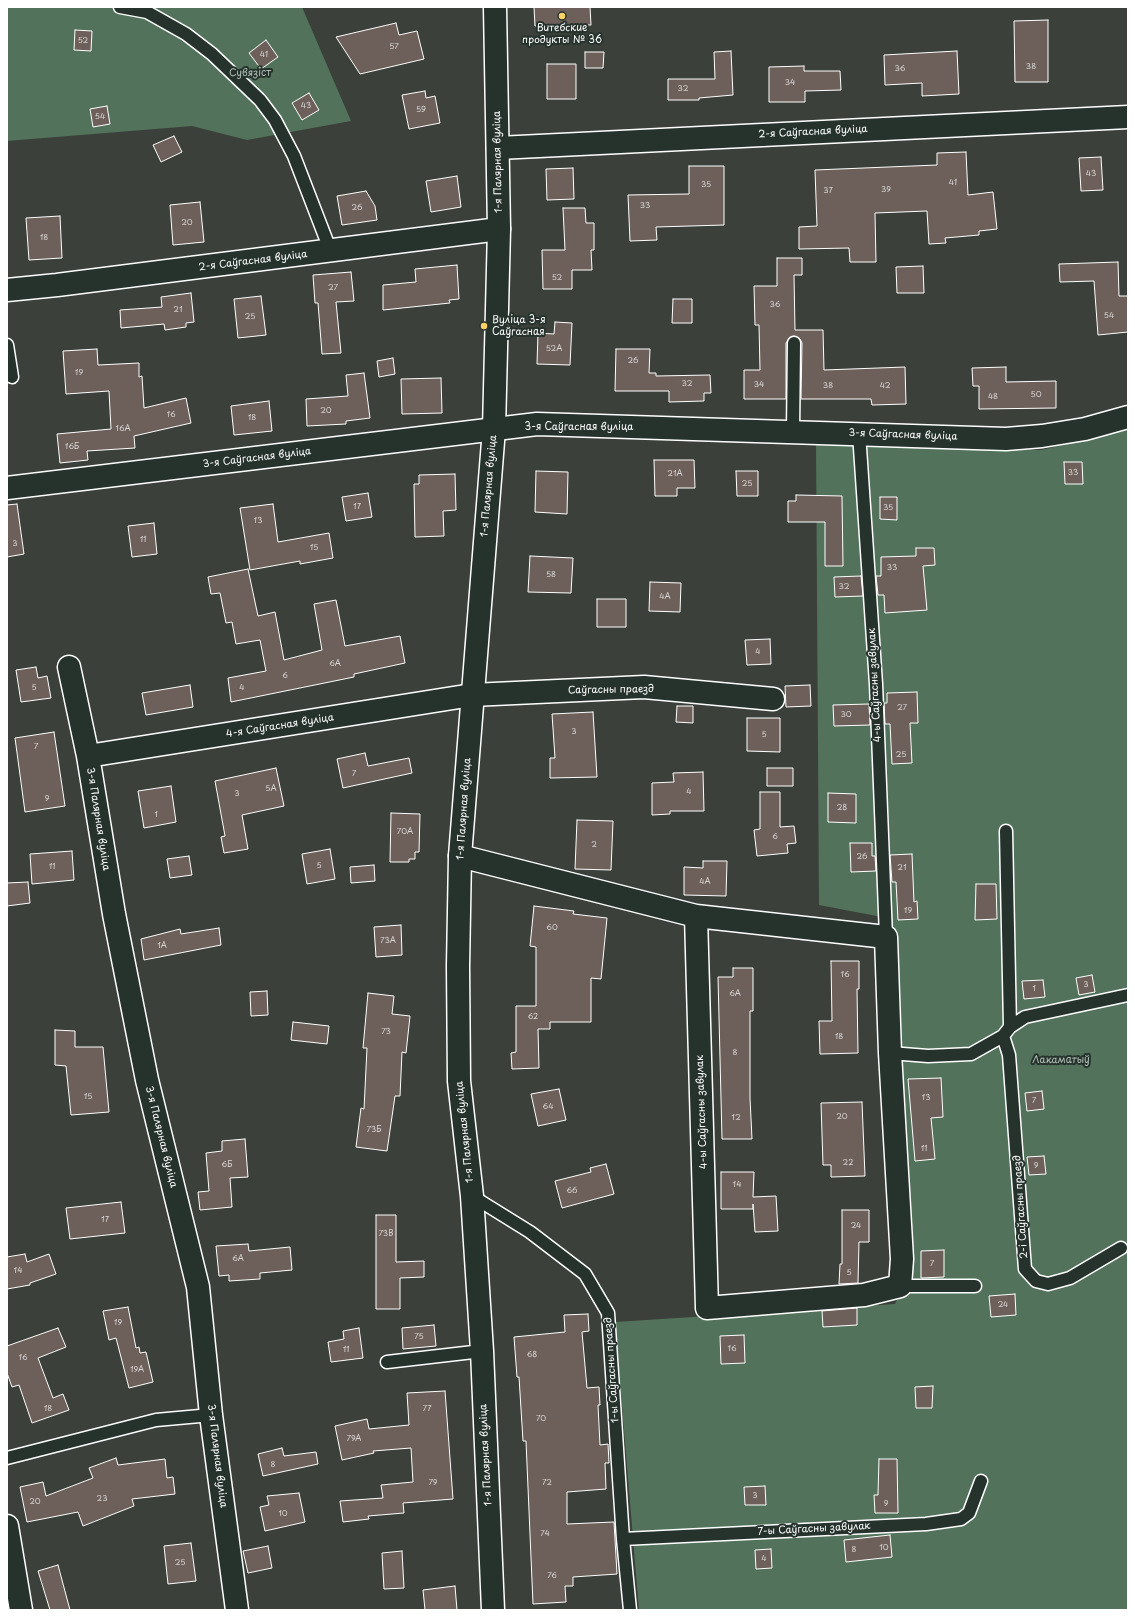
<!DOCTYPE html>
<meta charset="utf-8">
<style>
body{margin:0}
#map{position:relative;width:1135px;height:1617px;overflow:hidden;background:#3b403a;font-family:"Playpen Sans",sans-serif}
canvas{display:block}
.frame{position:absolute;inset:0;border:8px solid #fff;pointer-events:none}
</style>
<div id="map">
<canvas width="1135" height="1617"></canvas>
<div class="frame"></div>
</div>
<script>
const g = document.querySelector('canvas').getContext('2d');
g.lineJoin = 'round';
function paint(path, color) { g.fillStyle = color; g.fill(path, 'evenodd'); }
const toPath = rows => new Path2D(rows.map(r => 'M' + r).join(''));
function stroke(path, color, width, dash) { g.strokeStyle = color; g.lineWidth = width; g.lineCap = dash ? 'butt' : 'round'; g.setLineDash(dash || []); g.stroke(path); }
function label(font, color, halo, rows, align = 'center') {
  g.font = font + ' "Playpen Sans",sans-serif'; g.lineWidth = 4; g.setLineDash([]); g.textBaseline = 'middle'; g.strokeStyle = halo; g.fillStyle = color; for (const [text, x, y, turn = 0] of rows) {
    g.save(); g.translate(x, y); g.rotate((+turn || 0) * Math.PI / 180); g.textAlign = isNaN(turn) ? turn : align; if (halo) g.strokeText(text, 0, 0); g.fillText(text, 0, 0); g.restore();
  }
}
paint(toPath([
 [7,7,302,7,351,121,247,140,192,126,7,141],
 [1128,430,1128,1610,639,1610,615,1322,895,1304,908,1275,887,918,819,905,816,442,1041,450]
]), '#52725b');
const building = toPath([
 [534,7,590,7,591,25,535,26,534,7],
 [1048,20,1048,82,1015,82,1014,21,1048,20],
 [396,23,399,35,417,31,424,59,360,74,336,37,396,23],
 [75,30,92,31,91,51,74,50,75,30],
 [266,40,278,57,261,69,249,53,266,40],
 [731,51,733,95,699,98,699,100,668,100,668,79,715,79,714,52,731,51],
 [957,51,959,94,922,96,922,83,885,85,884,55,957,51],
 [585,52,604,52,603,68,585,68,585,52],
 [547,64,576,64,576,99,547,99,547,64],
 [804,66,804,71,840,71,841,90,805,91,805,102,769,102,769,67,804,66],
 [425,91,426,98,435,96,440,123,409,129,402,95,425,91],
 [309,93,319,110,302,120,292,103,309,93],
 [107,106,110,124,93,127,90,109,107,106],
 [174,136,182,152,161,162,153,145,174,136],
 [966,152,968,195,993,192,997,229,979,231,979,235,945,238,946,243,929,244,927,211,875,213,876,262,850,262,849,248,799,249,799,227,817,226,815,170,937,165,937,153,966,152],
 [1101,157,1103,190,1081,191,1079,158,1101,157],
 [689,166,724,166,724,225,656,227,657,240,630,241,628,195,689,194,689,166],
 [573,168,574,199,547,200,546,169,573,168],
 [457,176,461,207,431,212,426,181,457,176],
 [366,191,375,206,377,220,342,225,337,196,366,191],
 [200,202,204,242,173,245,170,205,200,202],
 [563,208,585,208,586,223,594,223,594,250,591,250,592,270,572,270,572,289,543,289,542,250,565,250,563,208],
 [60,216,62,258,29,260,26,218,60,216],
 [777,258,802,258,802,275,794,275,795,330,823,330,824,370,905,367,906,404,872,405,871,399,801,399,802,343,800,339,794,336,790,337,786,343,786,399,744,399,744,370,760,370,759,325,755,325,754,286,777,286,777,258],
 [1118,262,1119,296,1128,296,1128,332,1098,335,1094,281,1060,282,1059,264,1118,262],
 [457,265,459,299,449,300,450,303,383,310,383,285,416,282,415,269,457,265],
 [923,266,924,293,897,293,896,267,923,266],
 [351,272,354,301,336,302,341,353,322,354,318,303,315,303,313,275,351,272],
 [191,293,194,322,186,323,186,327,165,330,164,324,121,328,120,310,162,307,161,297,191,293],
 [261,296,266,335,238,338,234,299,261,296],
 [673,299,692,299,692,323,672,323,673,299],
 [555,322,572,323,570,365,537,364,538,333,554,334,555,322],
 [97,349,98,365,139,363,139,377,142,376,144,408,186,398,191,423,134,436,135,448,87,451,88,460,60,463,57,434,111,429,109,391,66,394,63,351,97,349],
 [616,349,650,349,649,373,656,373,656,376,710,375,711,393,704,393,704,401,669,402,669,391,615,391,616,349],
 [393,358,395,374,379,377,377,361,393,358],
 [1006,367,1006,382,1056,381,1056,408,979,409,979,386,973,386,972,368,1006,367],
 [364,373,370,418,346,421,346,424,307,426,306,399,348,396,346,375,364,373],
 [441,378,442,413,402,414,401,379,441,378],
 [269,401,272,431,234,435,231,406,269,401],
 [654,460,694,460,695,488,677,488,677,496,655,496,654,460],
 [1064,462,1082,462,1083,484,1065,484,1064,462],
 [536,471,568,472,567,514,535,512,536,471],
 [736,471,758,471,758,496,737,496,736,471],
 [455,474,456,510,443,511,444,536,415,537,414,484,419,484,419,475,455,474],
 [368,493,372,517,346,521,342,497,368,493],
 [796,495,842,496,843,566,825,566,825,522,788,522,788,501,796,501,796,495],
 [880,497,897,497,897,520,880,519,880,497],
 [17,504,24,554,7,557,7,505,17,504],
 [273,504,278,542,329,533,333,558,300,564,300,561,250,570,240,508,273,504],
 [154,523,157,554,132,557,128,526,154,523],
 [916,548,934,548,935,565,923,566,927,610,885,613,884,595,878,595,876,576,881,576,881,557,916,556,916,548],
 [530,556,573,558,571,593,528,592,530,556],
 [248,569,258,616,275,612,284,660,322,650,314,604,336,600,345,646,400,636,405,663,354,674,354,677,231,702,228,678,266,671,260,640,236,644,232,622,226,623,220,593,211,594,208,577,248,569],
 [861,576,863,596,835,597,834,577,861,576],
 [650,582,681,583,680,612,649,611,650,582],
 [597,599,626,599,626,627,597,627,597,599],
 [770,639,771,664,747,665,745,640,770,639],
 [36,667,38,678,47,676,51,698,21,702,16,670,36,667],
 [190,685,193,707,146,715,142,693,190,685],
 [810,685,811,706,786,707,785,686,810,685],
 [917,692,918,723,910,723,912,763,892,764,890,724,885,724,884,703,887,703,887,693,917,692],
 [869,704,870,725,834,726,833,705,869,704],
 [677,706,693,706,693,723,676,722,677,706],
 [593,712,597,777,550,778,550,758,555,758,552,714,593,712],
 [747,718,780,718,780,752,747,751,747,718],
 [54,732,65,806,25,812,15,738,54,732],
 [365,753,368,766,409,758,412,773,343,788,337,759,365,753],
 [276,768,284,806,242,815,248,849,224,853,221,837,225,836,215,781,276,768],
 [767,768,793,768,793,786,767,786,767,768],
 [703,772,704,811,670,811,670,814,652,815,652,783,674,782,673,773,703,772],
 [171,786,176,822,144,828,138,791,171,786],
 [760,792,780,792,780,827,794,826,796,843,787,844,788,853,757,856,754,830,760,829,760,792],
 [828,793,856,794,856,823,828,822,828,793],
 [391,813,420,814,419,852,415,852,415,859,409,859,409,862,390,862,391,813],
 [577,820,613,821,611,870,575,869,577,820],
 [850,843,872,843,872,856,875,856,876,871,851,872,850,843],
 [330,849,335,879,307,884,302,854,330,849],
 [72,851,74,880,32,884,30,854,72,851],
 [912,854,914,902,917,901,918,919,898,920,896,882,892,882,890,855,912,854],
 [189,856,192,875,170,878,167,859,189,856],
 [703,861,727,861,726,896,684,895,684,867,703,868,703,861],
 [374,865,375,881,351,883,350,867,374,865],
 [28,882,30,903,7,906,7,883,28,882],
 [976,884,996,884,997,919,975,920,976,884],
 [534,906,574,911,573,914,607,918,601,979,591,978,591,1022,550,1022,550,1029,538,1029,539,1068,512,1069,511,1053,516,1052,516,1006,536,1006,536,947,530,946,534,906],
 [401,925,402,955,376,957,374,927,401,925],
 [219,928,221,945,144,960,141,939,180,929,181,934,219,928],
 [831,961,859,961,859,989,857,989,858,1053,820,1054,819,1021,832,1021,831,961],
 [733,968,753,968,753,1011,750,1011,750,1098,752,1139,722,1139,718,977,733,977,733,968],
 [1092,975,1095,992,1079,995,1076,978,1092,975],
 [1043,980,1045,997,1024,999,1022,981,1043,980],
 [267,991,268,1015,251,1016,250,992,267,991],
 [368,993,394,996,392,1014,410,1016,406,1053,402,1052,400,1096,395,1096,387,1151,356,1147,361,1108,364,1109,367,1048,363,1048,368,993],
 [293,1022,329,1026,327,1044,291,1040,293,1022],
 [55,1030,75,1031,75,1047,103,1047,109,1112,71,1115,66,1066,55,1065,55,1030],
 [941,1078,943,1117,931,1118,935,1159,915,1161,908,1079,941,1078],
 [559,1089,566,1120,538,1126,531,1094,559,1089],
 [1042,1091,1044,1109,1027,1111,1025,1093,1042,1091],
 [862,1102,865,1176,831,1177,831,1165,823,1165,821,1103,862,1102],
 [245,1139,248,1177,230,1178,232,1207,200,1210,198,1192,209,1191,206,1153,222,1151,222,1141,245,1139],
 [1044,1156,1046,1174,1029,1175,1027,1157,1044,1156],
 [606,1164,614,1194,562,1208,555,1181,591,1172,590,1168,606,1164],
 [721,1172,754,1172,753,1197,776,1196,778,1231,755,1232,753,1204,753,1209,721,1209,721,1172],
 [121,1202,125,1233,70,1239,66,1208,121,1202],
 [842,1210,869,1210,869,1242,859,1242,858,1283,839,1284,840,1264,842,1264,842,1210],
 [376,1215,396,1215,396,1262,424,1261,424,1277,400,1278,400,1309,376,1309,376,1215],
 [248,1244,249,1251,290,1247,292,1270,260,1273,260,1279,229,1281,229,1275,219,1276,216,1246,248,1244],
 [944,1250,944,1277,921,1278,921,1251,944,1250],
 [25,1254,27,1262,49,1254,56,1274,30,1283,30,1285,7,1289,7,1257,25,1254],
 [1015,1294,1016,1315,991,1317,989,1296,1015,1294],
 [128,1307,136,1348,139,1347,140,1353,146,1352,153,1382,129,1388,116,1338,109,1340,103,1311,128,1307],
 [857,1308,857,1325,823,1327,822,1311,857,1308],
 [588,1314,589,1331,582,1332,587,1388,599,1387,600,1405,598,1405,600,1445,608,1444,609,1463,605,1463,606,1489,567,1492,567,1524,614,1522,617,1574,573,1577,573,1586,565,1586,566,1602,533,1604,526,1441,523,1441,519,1377,517,1377,514,1337,565,1332,564,1315,588,1314],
 [434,1325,436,1346,403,1349,402,1328,434,1325],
 [58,1328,66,1347,38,1358,53,1398,63,1394,69,1410,32,1423,19,1385,12,1387,7,1373,7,1346,58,1328],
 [359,1328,363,1358,331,1362,328,1342,344,1339,343,1331,359,1328],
 [744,1335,745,1363,721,1364,720,1336,744,1335],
 [933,1386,932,1408,916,1408,915,1387,933,1386],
 [445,1391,453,1499,403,1503,404,1513,368,1516,369,1519,343,1522,340,1501,383,1498,381,1485,413,1482,411,1448,373,1451,374,1453,342,1460,335,1426,367,1419,369,1429,409,1425,407,1393,445,1391],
 [282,1448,284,1456,316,1452,318,1464,263,1476,258,1454,282,1448],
 [116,1458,118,1465,165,1459,167,1478,173,1477,175,1494,132,1499,134,1506,83,1526,78,1512,27,1522,20,1487,43,1482,46,1496,93,1478,89,1468,116,1458],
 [879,1459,897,1459,898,1513,875,1513,874,1495,878,1495,879,1459],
 [765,1486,766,1505,745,1505,744,1487,765,1486],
 [299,1493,305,1522,265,1531,260,1507,269,1505,267,1496,299,1493],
 [890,1535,892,1557,846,1562,844,1540,890,1535],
 [191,1543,196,1581,168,1584,164,1546,191,1543],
 [268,1546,272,1568,248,1573,243,1551,268,1546],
 [771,1549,772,1568,756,1569,755,1550,771,1549],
 [402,1551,404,1588,384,1589,382,1553,402,1551],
 [58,1565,70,1610,50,1610,38,1571,58,1565],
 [455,1586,457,1610,425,1610,423,1590,455,1586]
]);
paint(building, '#6d605a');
stroke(building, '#fff', 1);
const lane = toPath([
 [120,7,147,12,186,34,212,54,260,100,275,120,294,156,331,252],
 [7,345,12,377],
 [793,432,794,343],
 [859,433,876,684,886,937],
 [1006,831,1010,1027],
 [1003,1036,1009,1055,1025,1269,1036,1281,1048,1284,1070,1278,1121,1248],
 [890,1053,928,1056,971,1054,1003,1036,1010,1027,1025,1017,1128,995],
 [472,1196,530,1232,585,1274,608,1313,623,1539,630,1610],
 [900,1286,975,1286],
 [387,1362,482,1351],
 [7,1458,156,1420,211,1415],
 [623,1539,926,1524,961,1519,969,1513,981,1481]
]);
const street = toPath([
 [498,148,1128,117],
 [7,290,57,285,499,229],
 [7,488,537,424,1006,439,1042,436,1085,429,1128,417],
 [69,667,88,756,114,914,147,1080,198,1287,211,1415,237,1610],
 [88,756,472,695,644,687,773,699],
 [460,856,696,916,886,937,890,1053,902,1259,900,1286,864,1295,707,1308,696,916],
 [7,1526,21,1610]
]);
const secondary = toPath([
 [493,1610,482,1351,472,1196,459,1081,458,966,460,856,494,429,499,229,495,7]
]);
stroke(lane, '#fff', 15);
stroke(street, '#fff', 25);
stroke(secondary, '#fff', 25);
stroke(lane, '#26332d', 12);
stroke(street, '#26332d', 22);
stroke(secondary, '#26332d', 22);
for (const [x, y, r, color] of [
 [562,16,4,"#ffd166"],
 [484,326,4,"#ffd166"]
]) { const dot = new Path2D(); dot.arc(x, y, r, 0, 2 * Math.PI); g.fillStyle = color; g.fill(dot); stroke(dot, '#26332d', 1.5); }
label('8px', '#dad7d6', null, [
 ["52",83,41],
 ["57",394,47],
 ["41",264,55],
 ["38",1031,67],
 ["36",900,69],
 ["34",790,83],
 ["32",683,89],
 ["43",306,106],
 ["59",421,110],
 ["54",100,117],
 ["43",1091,174],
 ["41",953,183],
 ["35",706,185],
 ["39",886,190],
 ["37",828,191],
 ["33",645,206],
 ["26",357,208],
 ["20",187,223],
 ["18",44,238],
 ["52",557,278],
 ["27",333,288],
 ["36",775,305],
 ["21",178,310],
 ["54",1109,316],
 ["25",250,317],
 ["52А",554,349],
 ["26",633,361],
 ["19",79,373],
 ["32",687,384],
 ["34",759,385],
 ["38",828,386],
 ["42",885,386],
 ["50",1036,395],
 ["48",993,397],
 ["20",326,411],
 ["16",171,415],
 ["18",252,418],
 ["16А",123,429],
 ["16Б",72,447],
 ["33",1073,473],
 ["21А",675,474],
 ["25",747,484],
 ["17",357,507],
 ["35",888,508],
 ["13",258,521],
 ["11",143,540],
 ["3",15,544],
 ["15",314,548],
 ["33",892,568],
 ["58",551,575],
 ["32",844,587],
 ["4А",665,597],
 ["4",758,652],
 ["6А",335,664],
 ["6",285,676],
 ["5",34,688],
 ["4",242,688],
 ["27",902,708],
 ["30",846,715],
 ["3",574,732],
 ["5",764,735],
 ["7",36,747],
 ["25",901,755],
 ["7",354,774],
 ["5А",271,789],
 ["4",689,792],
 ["3",237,794],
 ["9",47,799],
 ["28",842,808],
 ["1",156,815],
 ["70А",405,832],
 ["6",775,837],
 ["2",594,845],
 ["26",862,857],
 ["5",319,866],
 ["11",52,867],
 ["21",902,868],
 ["4А",705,882],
 ["19",908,911],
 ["60",552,928],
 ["73А",388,941],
 ["1А",162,946],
 ["16",845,975],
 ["3",1086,985],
 ["1",1034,989],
 ["6А",735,994],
 ["62",533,1017],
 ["73",386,1032],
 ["18",839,1037],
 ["8",735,1053],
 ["15",88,1097],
 ["13",926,1098],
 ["7",1034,1101],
 ["64",548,1107],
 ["20",842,1117],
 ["12",736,1118],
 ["73Б",374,1130],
 ["11",924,1149],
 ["22",848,1163],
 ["6Б",227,1165],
 ["9",1036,1166],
 ["14",737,1185],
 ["66",572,1191],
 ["17",105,1220],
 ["24",856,1226],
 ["73В",386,1234],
 ["6А",238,1259],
 ["7",932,1264],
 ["14",18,1271],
 ["5",849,1273],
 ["24",1003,1305],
 ["19",118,1323],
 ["75",419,1337],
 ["16",732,1349],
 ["11",346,1350],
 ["68",532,1355],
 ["16",23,1358],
 ["19А",137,1370],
 ["18",48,1409],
 ["77",427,1409],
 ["70",541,1419],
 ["79А",354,1439],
 ["8",273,1465],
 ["79",433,1483],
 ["72",547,1483],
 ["3",755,1496],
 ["23",102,1499],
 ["20",35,1502],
 ["9",886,1504],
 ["10",283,1514],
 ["74",545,1534],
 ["10",884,1548],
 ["8",854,1550],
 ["4",764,1559],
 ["25",180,1563],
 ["76",552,1576]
]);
label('10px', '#fff', '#26332d', [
 ["Витебские",562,28],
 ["продукты № 36",562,40],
 ["Вуліца 3-я",492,320,"left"],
 ["Саўгасная",492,332,"left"]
]);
label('10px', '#b1c0b5', '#26332d', [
 ["Сувязіст",250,73],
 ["Лакаматыў",1061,1060]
]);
label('10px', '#fff', '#26332d', [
 ["2-я Саўгасная вуліца",813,132,-3],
 ["1-я Палярная вуліца",498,162,-91],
 ["2-я Саўгасная вуліца",253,261,-7],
 ["3-я Саўгасная вуліца",579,427],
 ["3-я Саўгасная вуліца",903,435,2],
 ["3-я Саўгасная вуліца",257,458,-7],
 ["1-я Палярная вуліца",489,486,-85],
 ["4-ы Саўгасны завулак",875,685,-93],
 ["Саўгасны праезд",611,690,-1],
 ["4-я Саўгасная вуліца",280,726,-9],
 ["1-я Палярная вуліца",464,809,-86],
 ["3-я Палярная вуліца",98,819,81],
 ["4-ы Саўгасны завулак",702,1112,-92],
 ["1-я Палярная вуліца",465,1132,-96],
 ["3-я Палярная вуліца",161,1137,76],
 ["2-і Саўгасны праезд",1021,1207,-94],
 ["1-ы Саўгасны праезд",612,1370,-94],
 ["1-я Палярная вуліца",486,1455,-93],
 ["3-я Палярная вуліца",217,1456,83],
 ["7-ы Саўгасны завулак",814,1529,-3]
]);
</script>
